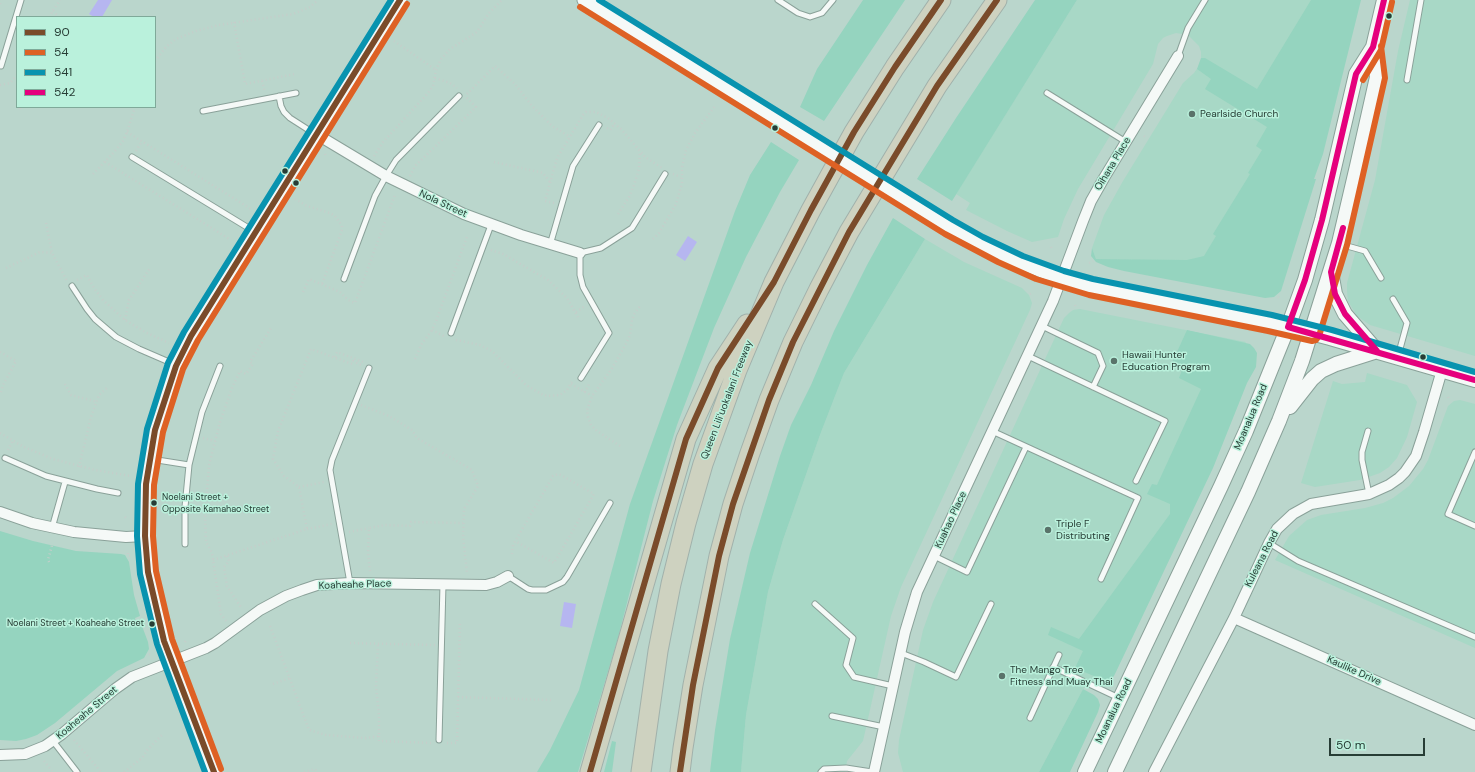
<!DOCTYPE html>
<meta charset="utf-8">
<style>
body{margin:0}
#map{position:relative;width:1475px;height:772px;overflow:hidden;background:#bad6cc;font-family:"DM Sans",sans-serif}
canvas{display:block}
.legend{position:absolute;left:16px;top:16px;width:140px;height:92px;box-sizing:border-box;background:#baf1dc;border:1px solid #7fa999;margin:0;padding:5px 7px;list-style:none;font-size:12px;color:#273d35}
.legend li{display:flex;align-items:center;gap:8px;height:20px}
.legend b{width:20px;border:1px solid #7fa999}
.scale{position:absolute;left:1329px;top:738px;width:96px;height:18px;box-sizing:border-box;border:2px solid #273d35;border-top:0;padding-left:5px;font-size:12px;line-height:14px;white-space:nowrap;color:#273d35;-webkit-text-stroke:3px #baf1dc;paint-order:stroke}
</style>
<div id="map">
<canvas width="1475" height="772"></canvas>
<ul class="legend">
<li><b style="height:5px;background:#7a4b2a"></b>90</li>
<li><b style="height:5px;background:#de6124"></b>54</li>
<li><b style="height:5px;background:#0893af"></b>541</li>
<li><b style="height:5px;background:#e5007d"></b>542</li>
</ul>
<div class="scale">50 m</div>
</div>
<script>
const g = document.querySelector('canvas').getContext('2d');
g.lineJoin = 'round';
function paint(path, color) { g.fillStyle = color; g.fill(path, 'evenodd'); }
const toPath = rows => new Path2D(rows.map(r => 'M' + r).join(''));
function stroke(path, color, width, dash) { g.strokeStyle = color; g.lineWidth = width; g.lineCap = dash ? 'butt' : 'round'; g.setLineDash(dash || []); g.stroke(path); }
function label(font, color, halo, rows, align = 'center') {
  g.font = font + ' "DM Sans",sans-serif'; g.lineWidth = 3; g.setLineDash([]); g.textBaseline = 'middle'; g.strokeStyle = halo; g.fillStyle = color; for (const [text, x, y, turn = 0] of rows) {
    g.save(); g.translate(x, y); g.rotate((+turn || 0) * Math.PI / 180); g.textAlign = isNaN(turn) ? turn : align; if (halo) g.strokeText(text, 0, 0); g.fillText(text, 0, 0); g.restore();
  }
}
paint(toPath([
 [1077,0,1360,0,1265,263,1096,259,1092,248,1104,215,1123,181,1183,83,1194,73,1201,63,1201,52,1199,46,1188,35,1176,33,1167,36,1163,38,1158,44,1153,64,1078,189,1064,219,1058,237,1032,242,1007,231,966,210,970,203,956,194],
 [1410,0,1475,0,1475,356,1370,325,1357,316,1348,301,1347,291,1347,283,1375,180,1398,51],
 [925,239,964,262,1022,288,1029,295,1032,303,1030,310,901,587,891,616,863,741,847,761,845,772,741,772,746,715,768,592,783,540,820,435,844,373],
 [1080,309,1246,342,1170,504,1170,514,1114,658,1098,678,1083,689,1039,772,903,772,898,753,899,740,923,630,933,602,1064,318,1069,313,1073,310],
 [1367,373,1407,385,1417,402,1407,437,1397,458,1389,467,1380,473,1360,480,1315,487,1301,483,1333,381,1342,384,1365,382],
 [1460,400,1475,404,1475,648,1275,560,1289,536,1307,520,1321,515,1365,508,1383,503,1393,498,1409,486,1423,469,1428,460,1448,406,1454,401]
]), '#a8d8c6');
paint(toPath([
 [863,0,905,0,824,121,800,107,817,69],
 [1035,0,1077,0,952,201,917,179,956,118],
 [1311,0,1361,0,1323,154,1314,179,1316,179,1281,291,1274,297,1265,298,1124,271,1108,267,1096,262,1091,256,1092,248,1096,259,1187,260,1204,256,1216,236,1213,234,1250,174,1248,173,1262,150,1256,146,1267,127,1205,89,1211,79,1197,69,1201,58,1205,58,1257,89],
 [771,142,799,160,780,192,746,257,714,328,677,425,653,501,618,638,578,772,537,772,550,750,579,690,630,504,735,211,750,175],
 [893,218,925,239,844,373,820,435,783,540,768,592,746,715,741,772,710,772,715,730,730,639,750,553,780,456,791,425,811,385,834,331,867,265],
 [1187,330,1250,344,1254,348,1257,353,1256,367,1247,383,1213,468,1114,676,1108,681,1103,680,1075,668,1083,651,1048,635,1051,627,1079,639,1170,514,1170,504,1147,494,1152,484,1157,485,1201,389,1179,378,1182,370,1171,365],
 [0,531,33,541,76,551,121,554,125,555,129,562,134,595,140,616,135,618,137,627,142,626,148,642,149,649,144,658,117,671,55,723,37,735,26,739,16,741,0,740],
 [1083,689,1094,695,1098,699,1100,705,1098,712,1070,772,1039,772],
 [612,741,616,742,612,772,604,772]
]), '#95d4bf');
paint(toPath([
 [98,0,112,0,102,17,94,17,89,14],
 [688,236,697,242,685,261,676,255],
 [564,602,576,604,572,628,560,626]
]), '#b6b6f0');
const service = toPath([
 [778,0,798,13,810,17,822,13,833,0],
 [1178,56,1188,28,1205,0],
 [1,66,21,0],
 [1407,80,1421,0],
 [1047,93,1126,142],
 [279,96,281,106,284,112,290,118,315,134],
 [203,111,296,93],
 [132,157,255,232],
 [1340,244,1365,251,1381,278],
 [550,245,573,166,599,125],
 [344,279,375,196,386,176,396,160,459,96],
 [72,286,87,309,95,319,116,337,139,349,176,365],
 [1393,299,1407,323,1398,356],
 [1042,326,1098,353,1103,366,1093,387],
 [451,333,491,225],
 [1028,356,1165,421,1136,481],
 [581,378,609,333,583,287,580,275,580,253,601,248,632,228,665,174],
 [992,431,1138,498,1101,579],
 [1368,431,1362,452,1362,460,1369,494],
 [1475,452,1448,514,1475,526],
 [5,458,46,476,97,489,118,493],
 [151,459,189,465],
 [52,528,65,482],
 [1269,543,1298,561,1475,637],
 [185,544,185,507,189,465,202,412,220,366],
 [934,556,967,572,1026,447],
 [508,576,528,589,532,590,546,590,563,582,567,577,610,503],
 [350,583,330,470,332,460,369,368],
 [815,604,853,638,846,665,854,677,893,686],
 [901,653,924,662,956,677,991,604],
 [1053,667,1119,698],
 [832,716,884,727],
 [1030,718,1059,655],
 [439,740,443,584],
 [53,741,77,772],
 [821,772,824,769,846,768,872,772]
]);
const minor = toPath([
 [316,134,386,176,464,214,521,235,580,253],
 [0,512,32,523,74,532,126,537,145,536],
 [1234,618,1475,725],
 [0,755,25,754,45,746,62,734,115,689,132,677,206,648,215,643,260,610,286,596,302,590,317,585,350,583,486,585,497,582,508,576],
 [874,772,905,632,917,592,1053,301,1083,221,1091,201,1104,178,1178,56],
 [1154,772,1234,618,1269,543,1277,529,1293,514,1311,504,1369,494,1389,485,1399,478,1405,472,1416,456,1424,432,1442,370]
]);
const tertiary = toPath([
 [584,0,811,141],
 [911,203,949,227,1001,255,1062,279,1105,290,1288,327],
 [214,772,164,641,156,609,148,572,145,536,145,511,146,484,155,430,169,386,176,366,191,336,400,0]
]);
const secondary = toPath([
 [1331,272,1335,294,1345,314,1377,351],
 [1288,327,1330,338,1475,380],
 [1290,407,1312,379,1321,371,1336,364,1377,351],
 [1085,772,1221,486,1246,431,1288,327,1305,280,1322,220,1356,74,1373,47,1384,0],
 [1115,772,1248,492,1279,421,1302,361,1339,243,1357,166,1377,77,1373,47]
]);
const motorway = toPath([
 [590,772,686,439,718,368,747,324],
 [641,772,658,651,671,584,686,523,703,464,737,370,774,282,811,210,854,132,895,67,941,0],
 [680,772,683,748,693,685,719,556,733,504,750,453,769,400,793,342,819,289,849,232,937,86,997,0]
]);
stroke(service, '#8aa199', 7);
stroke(minor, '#8aa199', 12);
stroke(tertiary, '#8aa199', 15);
stroke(secondary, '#8aa199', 16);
stroke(motorway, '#a1b1ab', 21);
stroke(toPath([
 [0,4,1,0],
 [53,11,59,17],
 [49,17,60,0],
 [234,22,245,84,295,74],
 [394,41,436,70],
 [155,61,166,47,176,39,196,31,219,25,293,14,310,7,318,0],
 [435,78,450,83,457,88],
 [262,81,265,92],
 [0,85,10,83,17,75],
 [467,94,495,66,515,84,532,106,552,126,570,137],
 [20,109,20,107],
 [607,128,610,130,615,123],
 [127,132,251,209],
 [1144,136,1147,138],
 [136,151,142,141],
 [325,154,326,157],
 [374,156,383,142,428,93,433,86,436,70,441,59,450,49,477,32,489,13,502,0],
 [105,162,231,240],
 [494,162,539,172,543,173,550,182],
 [93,174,115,151,123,141,127,132,135,107],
 [673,174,681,177],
 [410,176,415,166,476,107,466,97],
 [295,199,307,206,330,213,335,216,342,226,342,230,322,284],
 [554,203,545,201,557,158,583,115,586,112,596,112,608,118,622,130,645,157,662,168],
 [618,214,629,197,634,185,639,169,640,152],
 [46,223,52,253,67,281],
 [653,239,659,233,676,204,682,183,682,167,686,150,695,133,715,106],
 [1051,247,1052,250],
 [491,250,503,254,548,280,567,298,578,317],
 [1089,263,1093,261],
 [6,268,40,252,52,253],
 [77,280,87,275,94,288,103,300,125,320,145,332,169,343],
 [303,292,309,279,340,292,348,300,355,303,395,195],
 [1030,294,1033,292],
 [1278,297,1280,299],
 [1075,305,1076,307],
 [576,312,585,306],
 [125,320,129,300,150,268],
 [432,330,444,336],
 [456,340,480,345,492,351,526,385,543,395,548,396,560,395,567,390,573,380],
 [0,352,16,361,3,385,0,395],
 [335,357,337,352,363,362],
 [415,359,421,345,432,330,436,321,467,237],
 [65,384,71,395,97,402],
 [571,384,592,396],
 [584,392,588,387,589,384,587,383],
 [1448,397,1449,400],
 [361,405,389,416,412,430,417,438,472,470,478,486,464,509,463,536,467,573],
 [0,433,24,447,53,459,95,470,131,476],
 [203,438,215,441],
 [620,446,597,431,591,425,588,417,587,410,592,396,611,370,627,342,630,335,632,320,634,314,641,305],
 [8,450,13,440],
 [79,467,91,417,99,395,107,388],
 [299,487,324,482],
 [125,517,127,519],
 [307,529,332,524],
 [349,532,369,528],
 [128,554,128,552],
 [512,554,513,545,553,476,558,474,561,475,594,494,554,563,515,541],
 [129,556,131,556],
 [227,556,229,561,224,567,227,586,242,609],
 [213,560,307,529,299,487,284,476,273,459,278,431,311,349,352,364,353,361,361,365],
 [49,562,48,560,52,545],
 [370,571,368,553,369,528,385,525,410,526,411,522,463,523],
 [226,621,221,614,212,553,206,542,205,515,209,465,220,422,232,388,240,371,246,374,253,364,250,362,271,328],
 [270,626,309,730,326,735,366,738,379,736,379,716,376,686,378,643],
 [185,642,186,640],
 [350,643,435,645],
 [149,654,152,655],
 [273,684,290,678],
 [458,697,552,700],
 [379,736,379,741,432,743],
 [74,740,101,772],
 [447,743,457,743,460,622],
 [44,761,53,772],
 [124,772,142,758,148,749,162,735],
 [304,772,315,769,317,772]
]), '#c5ceca', 2.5, [1, 3]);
stroke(service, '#f5f9f7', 5);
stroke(minor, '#f5f9f7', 10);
stroke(tertiary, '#f5f9f7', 13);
stroke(secondary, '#f5f9f7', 14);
stroke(motorway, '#ced2c0', 19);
const tertiaryBridge = toPath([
 [811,141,911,203]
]);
stroke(tertiaryBridge, '#8aa199', 15, []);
stroke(tertiaryBridge, '#f5f9f7', 13);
stroke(toPath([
 [214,772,164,641,148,572,145,536,146,484,155,430,176,366,191,336,400,0],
 [590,772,686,439,718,368,774,282,811,210,854,132,895,67,941,0],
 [680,772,693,685,719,556,733,504,769,400,793,342,849,232,937,86,997,0]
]), '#7a4b2a', 6);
stroke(toPath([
 [580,7,945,234,998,262,1036,279,1089,295,1268,331,1312,341,1316,340,1319,336,1347,245,1385,78,1381,46],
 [1363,80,1381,50,1392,2],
 [221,769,172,639,156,571,153,536,154,485,163,432,183,369,198,340,407,4]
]), '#de6124', 6);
stroke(toPath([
 [599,0,953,220,983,237,1023,256,1064,271,1093,279,1272,315,1332,330,1475,372],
 [205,772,157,644,140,574,137,536,138,484,147,429,168,363,184,332,391,0]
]), '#0893af', 6);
stroke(toPath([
 [1384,0,1373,47,1356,74,1322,220,1305,280,1288,327,1475,380],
 [1343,228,1331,272,1335,294,1345,314,1377,351]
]), '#e5007d', 6);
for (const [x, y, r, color] of [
 [1389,16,3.5,"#273d35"],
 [1192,114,4,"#5a736a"],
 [775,128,3.5,"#273d35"],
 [285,171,3.5,"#273d35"],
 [296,183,3.5,"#273d35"],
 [1423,357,3.5,"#273d35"],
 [1114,361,4,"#5a736a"],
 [154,503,3.5,"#273d35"],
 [1048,530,4,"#5a736a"],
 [152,624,3.5,"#273d35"],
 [1002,676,4,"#5a736a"]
]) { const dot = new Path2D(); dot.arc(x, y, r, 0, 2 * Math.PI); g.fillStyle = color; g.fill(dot); stroke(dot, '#baf1dc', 1.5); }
label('9px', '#273d35', '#baf1dc', [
 ["Noelani Street +",162,498],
 ["Opposite Kamahao Street",162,510],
 ["Noelani Street + Koaheahe Street",144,624,"right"]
], 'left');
label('10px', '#273d35', '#baf1dc', [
 ["Pearlside Church",1200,114],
 ["Hawaii Hunter",1122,355],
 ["Education Program",1122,367],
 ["Triple F",1056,524],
 ["Distributing",1056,536],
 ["The Mango Tree",1010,670],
 ["Fitness and Muay Thai",1010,682]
], 'left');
label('10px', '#273d35', '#baf1dc', [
 ["Oihana Place",1113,164,-59],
 ["Nola Street",443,204,25],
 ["Queen Liliʻuokalani Freeway",727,400,-69],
 ["Moanalua Road",1251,417,-67],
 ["Kuahao Place",951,520,-65],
 ["Kuleana Road",1262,559,-63],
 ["Koaheahe Place",355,585,-2],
 ["Kaulike Drive",1354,671,24],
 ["Moanalua Road",1114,711,-64],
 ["Koaheahe Street",87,713,-40]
]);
</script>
